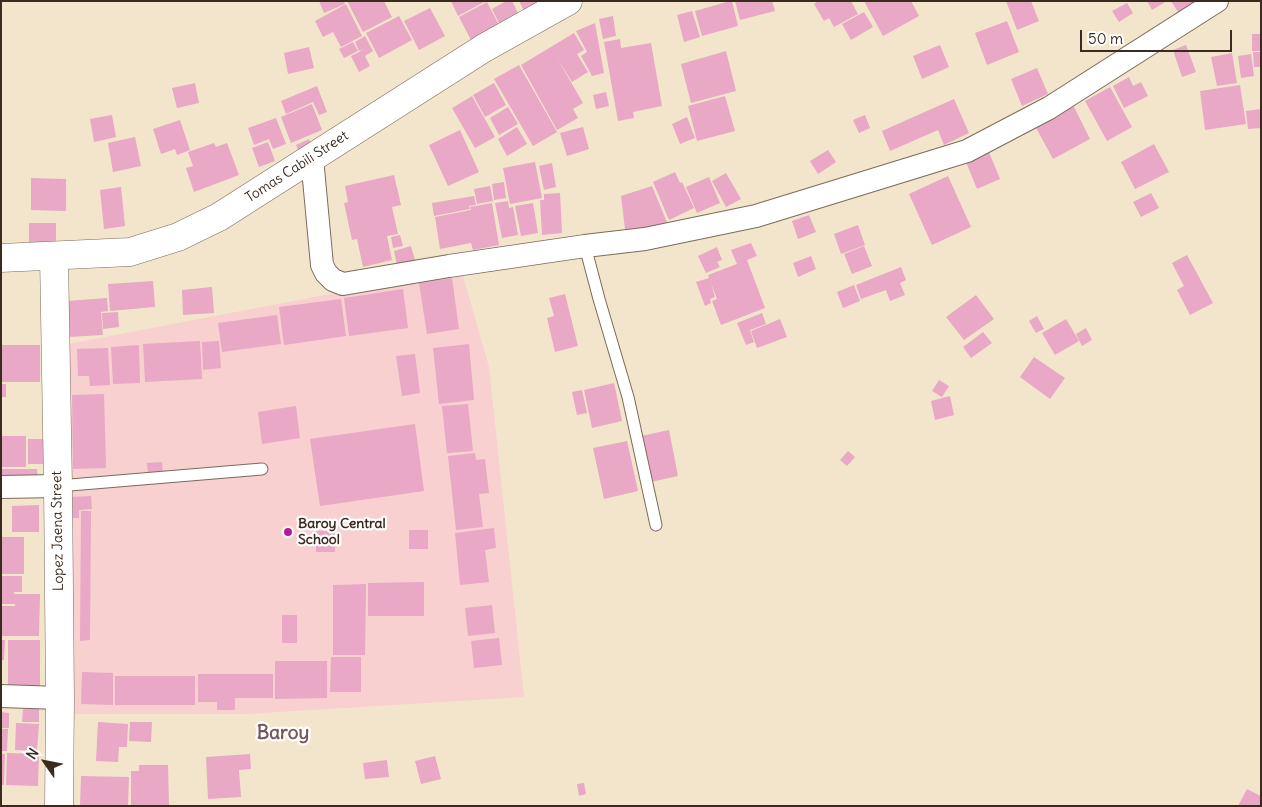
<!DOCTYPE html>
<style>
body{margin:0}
#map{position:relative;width:1262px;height:807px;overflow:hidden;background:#f3e5cb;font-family:Delius,sans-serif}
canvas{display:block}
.frame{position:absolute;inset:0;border:2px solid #3b2a1e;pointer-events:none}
.north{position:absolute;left:20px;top:737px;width:50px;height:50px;-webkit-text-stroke:4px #fff;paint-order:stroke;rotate:303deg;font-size:14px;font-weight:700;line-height:20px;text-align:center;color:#3b2a1e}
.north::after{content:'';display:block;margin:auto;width:18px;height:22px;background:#3b2a1e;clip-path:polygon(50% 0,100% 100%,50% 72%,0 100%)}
.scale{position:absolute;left:1080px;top:30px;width:152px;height:22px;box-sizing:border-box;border:2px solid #3b2a1e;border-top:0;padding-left:6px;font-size:15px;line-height:18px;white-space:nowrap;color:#3b2a1e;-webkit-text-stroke:4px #fff;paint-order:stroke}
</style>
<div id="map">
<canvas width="1262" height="807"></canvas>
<div class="frame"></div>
<div class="north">N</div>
<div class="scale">50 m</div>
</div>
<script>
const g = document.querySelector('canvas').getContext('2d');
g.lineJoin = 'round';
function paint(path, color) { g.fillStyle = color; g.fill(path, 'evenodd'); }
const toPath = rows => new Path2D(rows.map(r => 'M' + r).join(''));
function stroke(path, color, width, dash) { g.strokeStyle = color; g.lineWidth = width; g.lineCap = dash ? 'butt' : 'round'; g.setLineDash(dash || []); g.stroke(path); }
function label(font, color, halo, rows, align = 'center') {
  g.font = font + ' Delius,sans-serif'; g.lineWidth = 4.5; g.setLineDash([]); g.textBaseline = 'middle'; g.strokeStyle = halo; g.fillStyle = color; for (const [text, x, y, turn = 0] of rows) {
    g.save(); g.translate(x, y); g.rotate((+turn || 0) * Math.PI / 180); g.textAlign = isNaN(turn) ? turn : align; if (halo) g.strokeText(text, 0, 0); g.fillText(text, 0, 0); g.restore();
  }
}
paint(toPath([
 [461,269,489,367,524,697,246,714,69,714,68,344]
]), '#f7d0cf');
paint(toPath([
 [319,1,344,1,345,4,324,13],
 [347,1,384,1,392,17,363,32],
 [451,1,486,1,458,16],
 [506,1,512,1,520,17,501,27,492,9],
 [519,1,542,1,524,11],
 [730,1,732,1,738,26,702,36,695,11],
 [735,1,772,1,775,11,740,20],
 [818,1,851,1,858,14,834,27,829,18,824,21,814,4],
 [864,1,911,1,919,16,883,36],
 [1006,1,1031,1,1039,21,1017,30],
 [1147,1,1167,1,1152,10],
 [1171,1,1197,1,1178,12],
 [487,2,500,27,472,42,459,17],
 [1127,3,1133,13,1119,22,1112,11],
 [346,4,362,36,341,47,333,32,323,37,315,21],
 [430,8,445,36,419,50,404,21],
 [692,11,700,37,684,42,677,15],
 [864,12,873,27,851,40,842,24],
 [399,16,412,40,379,58,366,33],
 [613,16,616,36,603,39,599,19],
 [1007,21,1019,52,987,65,975,33],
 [595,23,604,73,592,76,581,56,587,52,576,31],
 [574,33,584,50,577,54,588,72,572,82,557,58,583,103,573,109,578,118,557,130,521,65],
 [1252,34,1261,34,1261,51,1252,51],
 [365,36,373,51,365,56,370,66,359,72,351,56,363,50,359,51,355,42],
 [620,39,621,48,651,43,662,106,633,112,634,118,618,121,604,42],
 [353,42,358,51,344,58,339,49],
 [940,45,949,67,922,79,913,56],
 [1186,45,1196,72,1182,77,1173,50],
 [309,47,314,68,288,74,284,53],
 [726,51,736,91,691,103,681,64],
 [1253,52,1261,52,1261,67,1254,67],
 [1232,53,1237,83,1217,86,1211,57],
 [1251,54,1254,76,1241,78,1238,56],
 [519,65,557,132,533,146,494,79],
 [1037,68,1048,94,1022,106,1011,79],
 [1129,77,1133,86,1141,82,1148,96,1124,108,1113,86],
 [195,83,199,103,177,108,172,88],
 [494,83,506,105,485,117,473,95],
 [1240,85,1246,124,1205,130,1200,91],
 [317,86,327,112,319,115,313,102,286,114,281,101],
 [1110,87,1132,127,1107,141,1085,101],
 [606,92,609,106,596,109,593,95],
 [472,96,495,137,475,148,452,108],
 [725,96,735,131,697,141,688,106],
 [954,99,969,133,944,145,938,130,890,151,882,131],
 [312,104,322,130,291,143,281,117],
 [1073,105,1090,139,1053,159,1035,126],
 [508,107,518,124,499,135,490,118],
 [1261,109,1261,128,1248,129,1246,111],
 [112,115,116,137,94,142,90,119],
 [865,115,870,128,859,133,853,120],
 [687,117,695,138,680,144,672,124],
 [276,118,286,144,273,149,269,139,254,145,248,128],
 [180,120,190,150,177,155,175,149,161,154,153,129],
 [517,127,527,144,507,156,498,139],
 [583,127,589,149,567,156,560,133],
 [460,130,479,172,448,186,429,145],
 [135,137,141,166,113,172,108,143],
 [309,139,313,150,300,155,296,145],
 [268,142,275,161,259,167,252,148],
 [214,143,216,147,227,143,239,175,194,192,186,168,193,166,188,152],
 [1154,144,1169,172,1135,189,1121,162],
 [828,150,836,162,818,174,810,161],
 [989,152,1000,179,977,189,966,162],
 [535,162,542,198,510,204,503,168],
 [552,163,556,187,544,190,539,166],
 [675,172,680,183,682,182,694,208,669,220,653,182],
 [726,173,741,199,726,207,712,181],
 [394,175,401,205,392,207,398,234,387,236,392,260,363,267,357,239,352,240,344,203,348,202,345,186],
 [948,176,971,227,932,245,909,194],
 [709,177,720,203,697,213,686,187],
 [31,178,66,179,66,211,31,210],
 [504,182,506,198,494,200,492,184],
 [490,186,493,201,477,204,474,189],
 [652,186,669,227,626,237,621,196],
 [121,187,125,226,104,229,100,190],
 [560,193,562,233,542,235,540,200,544,200,544,194],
 [1151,193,1159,208,1141,217,1133,202],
 [474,196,476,205,469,206,470,209,434,216,432,203],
 [508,201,509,208,513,207,518,235,502,238,495,203],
 [492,203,499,245,473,250,471,243,440,249,435,217,471,210,470,207],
 [533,203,538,233,521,236,515,206],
 [809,215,816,232,798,239,792,221],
 [29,223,56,223,56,244,29,244],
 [858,225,865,245,841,254,834,234],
 [400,235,403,246,393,248,391,237],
 [751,243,757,256,747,260,765,308,721,325,712,301,717,299,711,283,715,297,710,299,711,303,705,306,696,282,709,278,708,275,737,264,731,250],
 [411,246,415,260,397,265,394,251],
 [864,246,872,266,852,274,844,254],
 [717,247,722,260,717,262,720,267,706,273,698,256],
 [1187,255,1213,303,1190,315,1177,290,1184,286,1172,263],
 [811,256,816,269,798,277,793,263],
 [901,267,906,280,900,283,905,295,890,301,886,290,861,299,856,285],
 [452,278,459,329,427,334,419,283],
 [153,281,155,307,110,311,108,284],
 [854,285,860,301,843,308,837,292],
 [212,287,214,313,183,315,182,290],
 [403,289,408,328,349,336,344,298],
 [565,294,578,346,555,352,547,318,554,316,549,298],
 [976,295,994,319,964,340,946,317],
 [107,298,108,311,101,312,103,335,69,337,67,301],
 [341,299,346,336,284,345,279,307],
 [118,312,119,327,103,329,102,313],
 [762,313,766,324,750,330,754,342,746,345,737,323],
 [277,315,281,344,222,352,218,323],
 [1037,316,1044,329,1036,333,1029,321],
 [780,319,787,337,757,348,751,331],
 [1066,319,1079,341,1055,355,1042,333],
 [1086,328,1092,340,1082,346,1076,334],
 [983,332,992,343,971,358,963,347],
 [200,341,202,379,145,382,143,344],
 [219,341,221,368,203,370,202,342],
 [469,344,474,400,439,404,433,348],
 [1,345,40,345,40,382,1,382],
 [139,345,140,383,113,384,111,347],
 [108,348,110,385,90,386,89,376,78,376,77,349],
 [415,354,420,393,402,396,396,356],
 [1034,357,1065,378,1050,399,1020,377],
 [939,380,949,386,942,397,932,391],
 [614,383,622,421,592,428,584,390],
 [1,384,6,384,6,397,1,397],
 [582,390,587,413,577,415,572,392],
 [104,394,106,468,73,469,72,395],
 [950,396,954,415,935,420,931,401],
 [468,404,473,451,447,453,442,406],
 [296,406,300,438,262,444,258,412],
 [415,424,424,491,320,506,310,439],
 [669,430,678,476,651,482,641,436],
 [1,436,26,436,26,467,1,467],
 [28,439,45,439,45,464,28,464],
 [627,441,638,491,604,499,593,448],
 [848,451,855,457,847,466,840,460],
 [475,453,476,460,485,459,489,493,479,494,483,527,456,530,448,456],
 [162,462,163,473,148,474,147,463],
 [1,469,37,469,38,479,1,479],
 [91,496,92,509,79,510,79,518,71,518,70,497],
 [39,505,39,532,12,532,12,506],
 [81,511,91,511,90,640,80,641],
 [494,528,496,548,485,550,489,582,460,585,455,533],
 [335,530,335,552,316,552,316,531],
 [409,530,428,530,428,549,409,549],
 [1,537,24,537,24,574,1,574],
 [1,576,22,576,22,592,14,592,14,594,40,594,39,636,1,636,1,606,15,606,15,604,1,604],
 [424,582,424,616,368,616,368,583],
 [366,584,365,655,333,655,333,585],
 [492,605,495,633,468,636,465,608],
 [282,615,297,615,297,643,282,643],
 [499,638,502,665,474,668,471,641],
 [1,640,5,640,4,660,1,660],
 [8,640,40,640,40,688,8,689],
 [331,657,361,657,361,692,330,692],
 [275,661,327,661,327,698,275,699],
 [82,672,113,673,113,705,81,704],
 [198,674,273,674,273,698,235,698,235,710,217,710,217,702,198,702],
 [115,676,195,676,195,705,115,705],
 [23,709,39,709,39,722,22,722],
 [1,712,9,713,9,728,1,728],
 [98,722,128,724,127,747,119,747,118,762,96,761],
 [130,722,152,722,151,742,129,741],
 [16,723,39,724,37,751,15,750],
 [1,729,8,729,7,751,1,751],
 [7,753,39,754,38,786,6,785],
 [1,754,5,754,4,785,1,785],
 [250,754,251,769,239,770,241,797,208,799,206,757],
 [435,756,441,779,421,784,415,761],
 [387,760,389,777,365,779,363,763],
 [139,765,168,765,169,806,131,806,131,771,139,771],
 [81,776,129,777,128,806,80,806],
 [584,783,586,794,579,796,577,784],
 [1247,789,1261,796,1261,806,1238,806]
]), '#e8a8c6');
const lane = toPath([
 [585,246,599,299,628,397,656,525],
 [58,486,262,469]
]);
const street = toPath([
 [312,158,322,265,326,273,333,280,343,284,449,266,585,246,645,239,756,216,967,151,1049,108,1217,1],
 [1,487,58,486],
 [1,696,60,698]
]);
const secondary = toPath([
 [54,256,58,486,60,698,59,806],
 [1,258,130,252,178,237,219,217,484,48,568,1]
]);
stroke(lane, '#7b6b5b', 13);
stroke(street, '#7b6b5b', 24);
stroke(secondary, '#7b6b5b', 29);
stroke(lane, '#fff', 11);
stroke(street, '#fff', 22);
stroke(secondary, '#fff', 28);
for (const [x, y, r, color] of [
 [288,532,5,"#b5179e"]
]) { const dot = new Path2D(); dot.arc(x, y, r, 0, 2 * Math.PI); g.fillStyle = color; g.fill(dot); stroke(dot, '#fff', 2); }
label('14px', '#3b2a1e', '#fff', [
 ["Tomas Cabili Street",297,167,-33],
 ["Lopez Jaena Street",58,531,-91]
]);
label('bold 14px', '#3b2a1e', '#fff', [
 ["Baroy Central",298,524],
 ["School",298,540]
], 'left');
label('bold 19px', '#785659', '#fff', [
 ["Baroy",283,734]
]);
</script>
